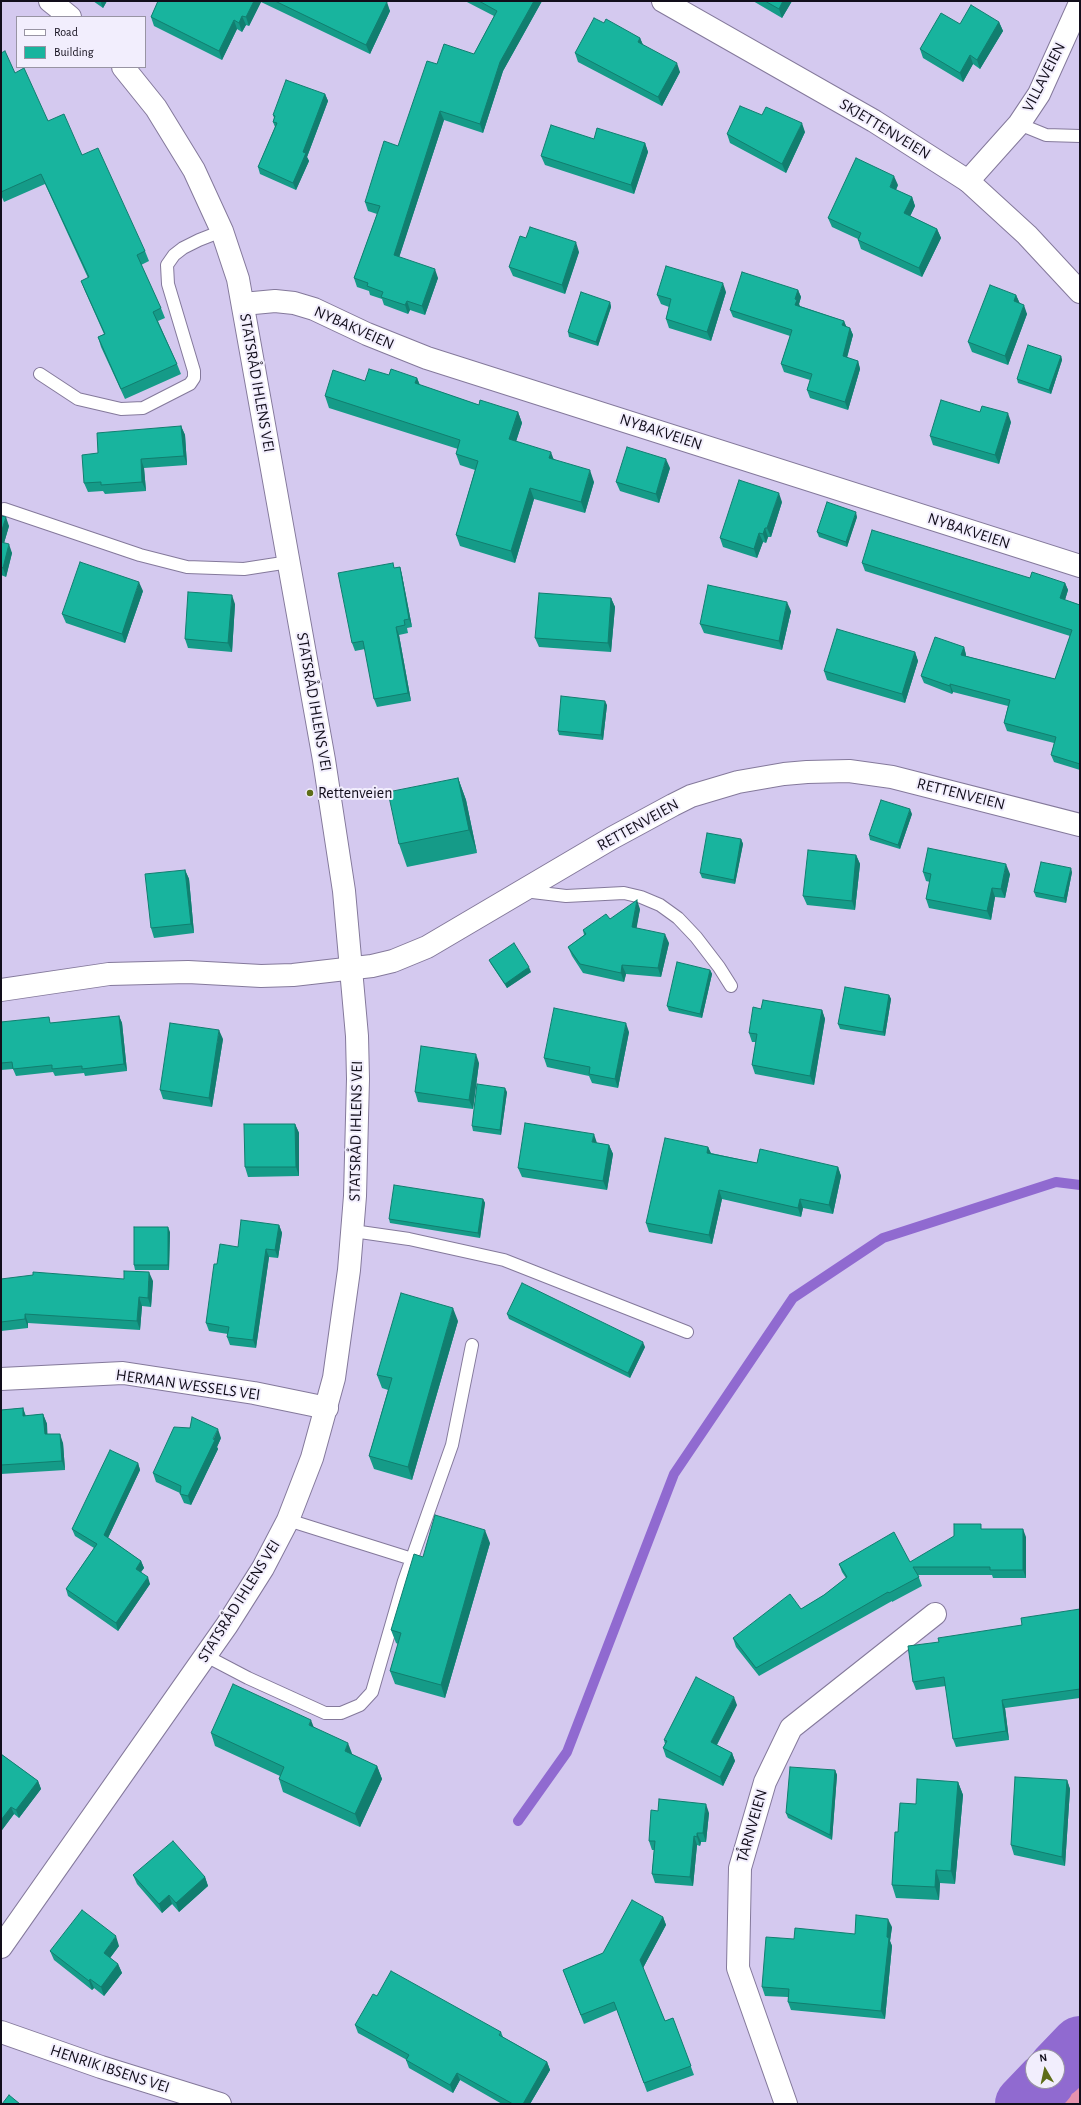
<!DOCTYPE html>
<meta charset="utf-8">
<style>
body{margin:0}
#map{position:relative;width:1081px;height:2105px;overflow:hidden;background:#d4c9ef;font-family:"Alegreya Sans",sans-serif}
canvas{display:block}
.frame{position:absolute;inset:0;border:2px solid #120e1b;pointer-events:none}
.legend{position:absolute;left:16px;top:16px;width:130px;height:52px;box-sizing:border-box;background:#f2eefd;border:1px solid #9894a3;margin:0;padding:5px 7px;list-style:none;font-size:12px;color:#120e1b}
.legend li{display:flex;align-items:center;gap:8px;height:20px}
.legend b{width:20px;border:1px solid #9894a3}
.north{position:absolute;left:1025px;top:2049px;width:40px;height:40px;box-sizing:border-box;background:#f2eefd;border:1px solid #9894a3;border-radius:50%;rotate:351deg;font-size:11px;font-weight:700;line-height:16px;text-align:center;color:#120e1b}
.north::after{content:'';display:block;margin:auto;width:14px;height:18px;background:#5e6d18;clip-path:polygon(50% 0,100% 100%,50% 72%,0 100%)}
</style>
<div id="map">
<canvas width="1081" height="2105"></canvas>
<div class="frame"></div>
<ul class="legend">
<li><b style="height:5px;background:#fff"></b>Road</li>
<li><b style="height:11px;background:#18b49e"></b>Building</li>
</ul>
<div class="north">N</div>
</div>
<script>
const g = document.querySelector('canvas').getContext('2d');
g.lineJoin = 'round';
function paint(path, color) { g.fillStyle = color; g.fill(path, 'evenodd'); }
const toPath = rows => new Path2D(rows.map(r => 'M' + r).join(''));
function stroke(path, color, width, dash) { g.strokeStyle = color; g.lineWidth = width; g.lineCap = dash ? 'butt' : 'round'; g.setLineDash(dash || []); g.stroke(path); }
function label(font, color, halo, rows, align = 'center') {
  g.font = font + ' "Alegreya Sans",sans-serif'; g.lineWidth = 4; g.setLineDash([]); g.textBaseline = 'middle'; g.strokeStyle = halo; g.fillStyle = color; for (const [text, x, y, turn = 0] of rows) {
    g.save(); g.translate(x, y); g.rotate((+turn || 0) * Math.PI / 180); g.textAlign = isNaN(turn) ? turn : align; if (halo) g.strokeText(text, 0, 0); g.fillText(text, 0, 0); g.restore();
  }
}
paint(toPath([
 [1080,2077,1080,2104,1054,2104]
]), '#e693ae');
stroke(toPath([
 [518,1821,567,1752,674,1474,793,1298,883,1238,1056,1182,1080,1185]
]), '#906ad0', 10);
stroke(toPath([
 [1057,2069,1080,2045],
 [1024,2104,1046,2081]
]), '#906ad0', 58);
const lane = toPath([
 [1019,124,1046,135,1080,136],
 [40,374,78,399,121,409,143,408,190,384,194,378,194,371,168,284,167,265,174,255,183,248,199,240,222,231],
 [4,509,140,555,187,567,244,569,289,562],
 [524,891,566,896,624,893,641,897,660,905,678,918,696,937,719,967,731,986],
 [353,1231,409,1239,504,1260,687,1332],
 [288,1520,412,1559],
 [206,1656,248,1678,325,1713,341,1713,360,1705,372,1692,404,1581,452,1445,472,1345]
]);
const street = toPath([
 [968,181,1019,124,1039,94,1080,3],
 [243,304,275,301,294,303,314,309,367,334,427,358,1080,566],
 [1,990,109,974,188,972,261,976,293,975,372,966,393,961,427,947,612,838,673,805,691,796,738,782,784,774,807,772,849,771,892,777,1080,825],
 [1,1379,123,1373,254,1393,327,1408],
 [1,2032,101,2067,220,2104],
 [786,2104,738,1968,740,1868,765,1782,791,1728,935,1614]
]);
const secondary = toPath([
 [50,1,70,17],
 [1,1947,227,1625,263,1568,288,1520,312,1458,334,1378,349,1270,355,1196,358,1079,357,1036,344,891,324,760,238,279,222,231,194,170,156,108,123,67]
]);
const primary = toPath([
 [663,1,874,121,968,181,1027,235,1080,292]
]);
stroke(lane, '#84799b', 14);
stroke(street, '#84799b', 24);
stroke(secondary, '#84799b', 24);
stroke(primary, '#84799b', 24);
stroke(lane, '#fff', 12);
stroke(street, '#fff', 22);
stroke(secondary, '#fff', 22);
stroke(primary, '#fff', 22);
paint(toPath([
 [93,1,107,1,103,8],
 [158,1,384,1,390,11,370,54,261,2,249,26,246,25,242,32,237,29,222,60,154,26,151,17],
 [465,1,542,1,503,71,483,133,444,120,399,257,438,278,425,315,410,310,408,314,384,305,382,299,370,295,369,291,357,287,354,278,377,214,368,211,365,202,398,146,437,64,474,54,494,16],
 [753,1,792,1,782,18],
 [999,22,1003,31,980,69,973,64,963,82,923,58,920,49,960,24],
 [604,23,640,38,643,45,680,72,662,106,578,62,575,53],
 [1,53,48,121,82,155,145,251,149,261,141,265,161,308,165,318,158,321,177,364,181,374,125,399,101,347,98,337,104,334,85,291,81,281,88,278,45,184,4,202,1,195],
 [325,94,328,101,307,157,309,161,296,190,260,174,258,167,275,127,273,122,274,118,273,115],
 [762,115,805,132,786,173,730,143,727,134],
 [594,139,645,143,648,152,634,194,545,165,541,156],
 [898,185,896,190,912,197,915,206,910,216,937,229,941,238,922,277,861,249,858,240,858,239,832,227,828,218],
 [526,238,579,252,565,294,513,276,509,267],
 [798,290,801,297,799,304,800,306,844,321,846,327,850,328,853,335,847,358,858,361,860,369,848,410,810,398,807,390,810,380,784,372,781,364,790,336,733,317,730,310],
 [726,292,711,341,669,328,666,319,669,307,661,304,657,295],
 [1016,295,1020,304,1027,314,1008,365,972,352,968,342],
 [610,302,611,307,598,346,569,337,568,332],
 [1061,356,1062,360,1051,394,1018,383,1017,379],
 [417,378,420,385,479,405,518,412,522,423,516,441,554,459,594,482,585,513,534,499,515,563,460,546,456,535,475,470,460,465,456,454,458,449,329,408,325,396,365,381],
 [1011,422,999,464,933,445,930,436],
 [181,426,185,435,187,465,144,468,146,491,105,494,103,491,88,492,84,483,98,453],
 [670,468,659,503,620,491,616,482],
 [782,502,771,537,768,537,766,543,763,542,757,558,723,547,720,538],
 [1,516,9,526,4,543,12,553,6,577,1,575],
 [857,517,847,547,819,537,817,532],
 [862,563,1030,578,1065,583,1068,590,1065,600,1080,605,1080,770,1054,762,1051,755,1054,743,1007,731,1004,723,1008,706,953,692,952,694,924,683,921,676,964,647,966,655,966,656,1055,679,1070,636,865,571],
 [400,567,402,575,412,627,407,628,408,633,399,635,411,701,377,707,374,699,365,649,355,651,352,643,395,568],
 [143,591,125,643,66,623,62,614],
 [611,598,615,607,611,652,539,647,535,638],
 [235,604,232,652,188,648,185,639],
 [791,611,782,650,704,633,700,624],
 [915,652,918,661,905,703,827,680,824,671],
 [607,705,603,740,559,735,558,731],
 [458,778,466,800,477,853,407,867,399,844],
 [912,814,900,849,870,840,869,835],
 [741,839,743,844,735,884,702,878,700,873],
 [856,855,860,864,855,910,807,905,803,896],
 [185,870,189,879,194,933,154,938,151,928],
 [923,872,1010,874,1005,898,995,897,991,920,929,908,926,899,930,882,926,881],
 [1072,872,1066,903,1036,897,1034,892],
 [640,909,636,928,669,943,661,977,626,974,624,982,583,973,572,956,568,947,584,935,583,930,610,919],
 [489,960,531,972,507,988,491,964],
 [710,970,712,974,702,1018,669,1011,667,1006],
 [889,995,891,999,885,1036,840,1029,838,1024],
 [761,1009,822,1010,825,1019,814,1085,755,1074,752,1065,756,1042,752,1042,749,1033],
 [119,1016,122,1023,127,1071,85,1076,84,1073,55,1076,53,1072,16,1076,13,1069,1,1070,1,1022,52,1023],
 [629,1032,618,1088,592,1083,589,1076,547,1067,544,1058],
 [223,1039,212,1107,163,1099,160,1090],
 [479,1063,473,1109,418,1102,415,1092],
 [507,1092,501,1135,473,1131,472,1126],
 [295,1124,299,1133,299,1176,248,1177,245,1167],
 [597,1143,609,1145,613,1154,607,1190,522,1177,518,1168],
 [708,1147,711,1153,757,1163,838,1167,841,1176,833,1214,803,1208,801,1217,722,1199,712,1244,649,1232,646,1223],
 [483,1199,485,1203,480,1238,390,1223,389,1219],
 [279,1225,282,1233,278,1258,269,1257,256,1348,230,1345,227,1337,228,1334,209,1331,206,1323,217,1264,238,1247],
 [170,1232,169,1270,135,1270,134,1265],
 [1,1279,153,1281,151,1307,142,1306,140,1330,28,1323,28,1328,1,1331],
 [507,1314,645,1347,630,1378,509,1319],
 [458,1321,412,1480,374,1469,369,1456,388,1390,382,1388,377,1375],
 [23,1408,26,1416,43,1414,47,1424,47,1434,63,1443,65,1470,1,1474,1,1410],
 [221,1438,217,1447,218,1449,191,1505,184,1503,180,1494,180,1493,156,1482,153,1473],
 [138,1463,140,1470,108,1538,141,1561,144,1568,141,1572,150,1584,118,1631,68,1596,66,1589,94,1548,75,1536,72,1529],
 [983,1529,1026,1537,1026,1578,993,1578,992,1575,918,1575,922,1586,892,1602,892,1601,759,1676,736,1647,733,1638,801,1609,824,1595,846,1578,842,1572,839,1564,910,1562],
 [490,1543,445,1698,395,1684,390,1671,398,1644,396,1643,391,1630,423,1557],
 [1080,1609,1080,1698,1005,1708,1009,1740,956,1747,953,1739,946,1686,916,1690,913,1682,939,1642,1022,1625],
 [737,1705,717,1745,732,1753,735,1761,723,1786,666,1757,663,1748,665,1744,664,1740],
 [314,1727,352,1755,377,1766,382,1779,360,1827,283,1792,279,1779,280,1776,215,1746,211,1733],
 [1,1754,38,1781,41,1789,19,1818,14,1814,2,1830,1,1830],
 [835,1770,837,1775,832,1840,788,1818,786,1813],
 [1067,1780,1070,1789,1065,1866,1014,1855,1011,1845],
 [958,1782,963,1795,955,1884,940,1883,939,1900,896,1898,892,1885,898,1832,916,1804],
 [658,1811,709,1813,706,1842,701,1842,700,1846,697,1845,693,1886,655,1883,652,1874,654,1850,652,1850,649,1841],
 [133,1875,205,1877,208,1886,179,1912,172,1904,162,1913,137,1884],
 [663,1917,666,1925,643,1968,665,2021,673,2018,694,2075,647,2092,617,2010,584,2024,563,1970,603,1953],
 [892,1927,890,1941,892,1946,885,2019,791,2010,788,2002,788,1997,765,1996,762,1987,794,1939,855,1934],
 [119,1946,110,1958,118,1964,122,1973,104,1996,94,1988,92,1990,54,1960,50,1951],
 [377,1996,501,2032,503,2037,547,2062,550,2070,530,2104,502,2104,460,2080,453,2093,409,2068,406,2060,407,2060,358,2033,355,2025]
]), '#159b88');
paint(toPath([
 [102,1,107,1,103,8,101,3],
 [254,1,261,1,261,2,249,26,246,17],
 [534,1,542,1,503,71,483,133,480,124,500,62],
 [783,1,792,1,782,18,779,9],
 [387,2,390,11,370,54,366,45],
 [242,16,246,25,242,32,239,23],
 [234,20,237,29,222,60,219,51],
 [999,22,1003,31,980,69,977,60],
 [640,38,644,47,638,42],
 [970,55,973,64,963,82,960,73],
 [677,63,680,72,662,106,658,97],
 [325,94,328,101,307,157,309,161,296,190,293,183,303,152],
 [440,111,444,120,397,264,394,255],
 [802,123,805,132,786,173,782,164],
 [645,143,648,152,634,194,631,185],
 [894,176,898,185,893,196,890,187],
 [912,197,915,206,907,223,904,213],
 [937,229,941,238,922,277,919,268],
 [576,242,579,252,565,294,562,285],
 [435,269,438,278,425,315,422,306],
 [723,283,726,292,711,341,707,332],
 [798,290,801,297,799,304,800,307,795,305,795,299],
 [1016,295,1020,304,1014,301],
 [407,301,410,310,408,314,405,305],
 [610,302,611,307,598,346,596,342],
 [1024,305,1027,314,1008,365,1005,356],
 [844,321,847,328,842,325],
 [850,328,853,335,845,364,843,356],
 [1061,356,1062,360,1051,394,1049,390],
 [858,361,860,369,848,410,845,402],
 [417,378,421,389,415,383],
 [518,412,522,423,513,451,509,439],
 [1008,413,1011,422,999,464,995,455],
 [181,426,185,435,187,465,184,456],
 [551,452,555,463,549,458],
 [141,459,144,468,146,491,142,482],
 [666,459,670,468,659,503,656,494],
 [590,470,594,482,585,513,581,502],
 [530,488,534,499,515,563,511,551],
 [779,493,782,502,771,537,767,528],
 [856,512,857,517,847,547,846,542],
 [6,517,9,526,2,550,1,547,1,533],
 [765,528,768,537,766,543,763,534],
 [759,533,763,542,757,558,754,549],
 [9,544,12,553,6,577,3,568],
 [400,567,402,575,412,627,409,619],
 [139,582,143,591,125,643,122,634],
 [1065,583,1068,590,1063,606,1060,598],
 [232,595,235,604,232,652,228,643],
 [611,598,615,607,611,652,608,643],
 [787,602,791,611,782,650,779,641],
 [396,627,399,635,411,701,408,693],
 [964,647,966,655,964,662,961,655],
 [915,652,918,661,905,703,902,694],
 [950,684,953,692,952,694,950,686],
 [605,701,607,705,603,740,601,735],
 [458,778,466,800,477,853,469,830],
 [910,809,912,814,900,849,898,845],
 [741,839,743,844,735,884,734,880],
 [856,855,860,864,855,910,852,901],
 [1006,864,1010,874,1005,898,1001,889],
 [1071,868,1072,872,1066,903,1064,898],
 [185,870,189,879,194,933,191,924],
 [992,888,995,897,991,920,987,911],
 [637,900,640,909,635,937,632,927],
 [665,934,669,943,661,977,658,968],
 [622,965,626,974,624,982,621,973],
 [529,967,531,972,507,988,505,984],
 [710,970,712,974,702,1018,700,1014],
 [889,995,891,999,885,1036,883,1032],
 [822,1010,825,1019,814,1085,810,1076],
 [119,1016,122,1023,127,1071,124,1064],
 [626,1023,629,1032,618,1088,615,1079],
 [219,1030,223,1039,212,1107,209,1098],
 [476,1054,479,1063,473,1109,469,1100],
 [505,1088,507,1092,501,1135,500,1130],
 [295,1124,299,1133,299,1176,296,1167],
 [594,1134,597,1143,592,1142],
 [609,1145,613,1154,607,1190,603,1181],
 [708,1147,712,1156,707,1153],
 [838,1167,841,1176,833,1214,829,1205],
 [719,1190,722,1199,712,1244,709,1235],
 [483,1199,485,1203,480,1238,478,1233],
 [800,1199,803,1208,801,1217,798,1208],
 [279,1225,282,1233,278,1258,275,1250],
 [168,1227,170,1232,169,1270,168,1265],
 [266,1249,269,1257,256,1348,253,1340],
 [149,1272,153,1281,151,1307,148,1298],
 [139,1297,142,1306,140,1330,137,1321],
 [453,1308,458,1321,412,1480,408,1467],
 [25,1314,28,1323,28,1328,25,1319],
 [643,1342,645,1347,630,1378,628,1373],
 [23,1408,26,1418,23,1416],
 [43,1414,47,1424,48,1444,45,1434],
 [218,1429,221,1438,217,1447,218,1449,191,1505,188,1496],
 [60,1434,63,1443,65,1470,62,1461],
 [138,1463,140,1470,106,1542,104,1535],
 [1023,1529,1026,1537,1026,1578,1023,1570],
 [485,1530,490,1543,445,1698,441,1685],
 [141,1561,144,1568,138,1576,136,1569],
 [148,1577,150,1584,118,1631,116,1623],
 [734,1697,737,1705,714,1750,711,1742],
 [1002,1700,1005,1708,1009,1740,1006,1731],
 [311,1720,316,1733,309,1725],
 [348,1743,353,1756,345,1751],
 [732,1753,735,1761,723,1786,720,1777],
 [377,1766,382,1779,360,1827,355,1814],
 [835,1770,837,1775,832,1840,830,1835],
 [1067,1780,1070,1789,1065,1866,1062,1857],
 [38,1781,41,1789,19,1818,16,1810],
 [958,1782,963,1795,955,1884,951,1871],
 [706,1804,709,1813,706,1842,703,1833],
 [11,1807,14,1814,2,1830,1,1828,1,1820],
 [697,1833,701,1842,700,1846,697,1837],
 [694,1836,697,1845,693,1886,690,1877],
 [936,1870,940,1883,939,1900,935,1887],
 [205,1877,208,1886,179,1912,176,1903],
 [169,1895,172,1904,162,1913,159,1904],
 [663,1917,666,1925,643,1968,640,1960],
 [888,1919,892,1927,890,1941,892,1946,885,2019,881,2011,887,1937],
 [116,1936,119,1946,107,1962,104,1953],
 [118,1964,122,1973,104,1996,101,1987],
 [90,1979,94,1988,92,1990,89,1981],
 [547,2062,550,2070,530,2104,523,2104],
 [457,2073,460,2080,453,2093,450,2085]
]), '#117e6f');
const building = toPath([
 [158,1,254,1,246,17,242,16,239,23,234,20,219,51,151,17,158,1],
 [275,1,384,1,387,2,366,45,275,1],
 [479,1,534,1,500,62,480,124,440,111,394,255,435,269,422,306,407,301,405,305,381,297,383,292,367,286,368,283,354,278,380,206,365,202,384,141,398,146,427,61,437,64,444,44,474,54,497,11,479,1],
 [765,1,783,1,779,9,765,1],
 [971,5,999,22,977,60,970,55,960,73,920,49,941,13,960,24,971,5],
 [594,18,604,23,606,19,640,38,638,42,677,63,658,97,575,53,594,18],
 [5,51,15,73,24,68,48,121,64,114,82,155,98,148,145,251,137,255,161,308,153,312,177,364,121,389,98,337,105,334,81,281,89,277,41,174,1,192,1,53,5,51],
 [286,80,325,94,303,152,306,153,293,183,258,167,277,123,273,122,275,116,273,115,286,80],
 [740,106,762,115,766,107,802,123,782,164,727,134,740,106],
 [551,125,594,139,597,128,645,143,631,185,541,156,551,125],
 [856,158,894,176,890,187,912,197,904,213,937,229,919,268,858,240,861,233,828,218,856,158],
 [530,227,576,242,562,285,509,267,520,236,526,238,530,227],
 [666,266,723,283,707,332,666,319,671,299,657,295,666,266],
 [742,272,798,290,795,299,797,300,795,305,844,321,842,325,850,328,843,356,858,361,845,402,807,390,812,374,781,364,792,330,730,310,742,272],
 [990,285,1016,295,1014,301,1024,305,1005,356,968,342,990,285],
 [581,292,610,302,596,342,568,332,581,292],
 [1028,345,1061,356,1049,390,1017,379,1028,345],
 [369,369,389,375,391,369,417,378,415,383,479,405,480,400,518,412,509,439,551,452,549,458,590,470,581,502,530,488,511,551,456,535,478,461,456,454,460,440,325,396,333,370,365,381,369,369],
 [941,400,980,412,982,406,1008,413,995,455,930,436,941,400],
 [181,426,184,456,141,459,142,482,101,485,101,482,84,483,82,455,98,453,97,433,181,426],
 [627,447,666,459,656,494,616,482,627,447],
 [739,480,779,493,767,528,765,528,763,534,759,533,754,549,720,538,739,480],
 [827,502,856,512,846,542,817,532,827,502],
 [1,516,6,517,1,533,1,516],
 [872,530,1030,578,1032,572,1065,583,1060,598,1080,605,1080,764,1051,755,1056,737,1004,723,1010,700,950,684,950,686,921,676,935,637,964,647,961,655,1055,679,1072,630,862,563,872,530],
 [1,542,9,544,3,568,1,567,1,542],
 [80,562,139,582,122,634,62,614,80,562],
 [393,563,394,568,400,567,409,619,404,620,405,625,396,627,408,693,374,699,363,641,352,643,338,573,393,563],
 [708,585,787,602,779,641,700,624,708,585],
 [188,592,232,595,228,643,185,639,188,592],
 [539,593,611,598,608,643,535,638,539,593],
 [837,629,915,652,902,694,824,671,837,629],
 [561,696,605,701,601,735,558,731,561,696],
 [458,778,469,830,399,844,388,792,458,778],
 [881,800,910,809,898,845,869,835,881,800],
 [707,833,741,839,734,880,700,873,707,833],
 [928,848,1006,864,1001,889,992,888,987,911,926,899,931,874,923,872,928,848],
 [808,850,856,855,852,901,803,896,808,850],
 [1041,862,1071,868,1064,898,1034,892,1041,862],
 [185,870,191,924,151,928,145,874,185,870],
 [637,900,632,927,665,934,658,968,622,965,621,973,580,964,568,947,586,934,583,930,606,914,610,919,637,900],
 [514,943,529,967,505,984,489,960,514,943],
 [677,962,710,970,700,1014,667,1006,677,962],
 [845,987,889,995,883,1032,838,1024,845,987],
 [763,1000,822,1010,810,1076,752,1065,757,1034,749,1033,753,1007,761,1009,763,1000],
 [554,1008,626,1023,615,1079,589,1074,590,1067,544,1058,554,1008],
 [119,1016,124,1064,82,1069,82,1066,52,1069,52,1065,13,1069,12,1062,1,1063,1,1022,49,1017,50,1023,119,1016],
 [170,1023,219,1030,209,1098,160,1090,170,1023],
 [421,1046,476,1054,469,1100,415,1092,421,1046],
 [477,1084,505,1088,500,1130,472,1126,477,1084],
 [525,1123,594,1134,592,1142,609,1145,603,1181,518,1168,525,1123],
 [244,1124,295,1124,296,1167,245,1167,244,1124],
 [665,1138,708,1147,707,1153,757,1163,760,1149,838,1167,829,1205,800,1199,798,1208,719,1190,709,1235,646,1223,665,1138],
 [394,1185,483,1199,478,1233,389,1219,394,1185],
 [241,1220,279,1225,275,1250,266,1249,253,1340,227,1337,229,1327,206,1323,214,1264,217,1264,220,1244,238,1247,241,1220],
 [134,1227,168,1227,168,1265,134,1265,134,1227],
 [124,1271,149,1272,148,1298,139,1297,137,1321,25,1314,25,1319,1,1322,1,1279,33,1275,33,1272,124,1279,124,1271],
 [522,1283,643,1342,628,1373,507,1314,522,1283],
 [401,1293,453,1308,408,1467,369,1456,392,1378,377,1375,401,1293],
 [23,1408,23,1416,43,1414,45,1434,60,1434,62,1461,1,1465,1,1410,23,1408],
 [192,1417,218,1429,213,1439,215,1440,188,1496,180,1494,181,1486,153,1473,174,1427,190,1428,192,1417],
 [110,1450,138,1463,104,1535,141,1561,136,1569,148,1577,116,1623,66,1589,97,1544,72,1529,110,1450],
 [435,1515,485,1530,441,1685,390,1671,401,1633,391,1630,414,1554,423,1557,435,1515],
 [954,1524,981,1524,981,1529,1023,1529,1023,1570,990,1570,990,1567,913,1567,919,1577,889,1593,888,1592,756,1668,733,1638,790,1594,801,1609,824,1595,847,1577,839,1564,894,1532,910,1562,954,1536,954,1524],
 [1080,1609,1080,1689,1002,1700,1006,1731,953,1739,944,1677,913,1682,908,1646,939,1642,938,1638,1022,1625,1021,1618,1080,1609],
 [696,1677,734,1697,711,1742,732,1753,720,1777,663,1748,667,1741,664,1740,696,1677],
 [233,1684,311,1720,309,1725,348,1743,345,1751,377,1766,355,1814,279,1779,284,1767,211,1733,233,1684],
 [1,1754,38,1781,16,1810,11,1807,1,1820,1,1754],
 [790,1767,835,1770,830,1835,786,1813,790,1767],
 [1015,1777,1067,1780,1062,1857,1011,1845,1015,1777],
 [917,1779,958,1782,951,1871,936,1870,935,1887,892,1885,895,1832,898,1832,900,1803,916,1804,917,1779],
 [659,1799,706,1804,703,1833,697,1833,697,1837,694,1836,690,1877,652,1874,655,1841,649,1841,651,1810,658,1811,659,1799],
 [173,1841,205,1877,176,1903,169,1895,159,1904,133,1875,173,1841],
 [632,1900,663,1917,640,1960,665,2021,673,2018,691,2066,644,2083,614,2002,581,2015,563,1970,603,1953,632,1900],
 [82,1910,116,1936,104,1953,118,1964,101,1987,90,1979,89,1981,50,1951,82,1910],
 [856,1915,888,1919,887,1937,889,1938,881,2011,788,2002,789,1989,762,1987,766,1937,794,1939,795,1928,855,1934,856,1915],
 [391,1971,501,2032,499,2035,547,2062,523,2104,513,2104,457,2073,450,2085,406,2060,409,2055,355,2025,373,1994,377,1996,391,1971],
 [9,2095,20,2104,2,2104,9,2095]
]);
paint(building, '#18b49e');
stroke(building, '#117e6f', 1);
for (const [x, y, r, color] of [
 [310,793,4,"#5e6d18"]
]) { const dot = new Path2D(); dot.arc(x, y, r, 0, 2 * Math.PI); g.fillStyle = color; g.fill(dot); stroke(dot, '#f2eefd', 1.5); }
label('16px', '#120e1b', '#f2eefd', [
 ["VILLAVEIEN",1044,77,-63],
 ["SKJETTENVEIEN",885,129,31],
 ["NYBAKVEIEN",354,328,24],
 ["STATSRÅD IHLENS VEI",257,383,80],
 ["NYBAKVEIEN",661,432,18],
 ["NYBAKVEIEN",969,531,18],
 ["STATSRÅD IHLENS VEI",314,702,80],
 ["RETTENVEIEN",961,794,14],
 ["RETTENVEIEN",638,825,-29],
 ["STATSRÅD IHLENS VEI",356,1131,-89],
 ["HERMAN WESSELS VEI",188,1385,8],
 ["STATSRÅD IHLENS VEI",239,1601,-58],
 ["TÅRNVEIEN",752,1826,-74],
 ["HENRIK IBSENS VEI",110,2069,18]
]);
label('16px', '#120e1b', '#f2eefd', [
 ["Rettenveien",318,793]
], 'left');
</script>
